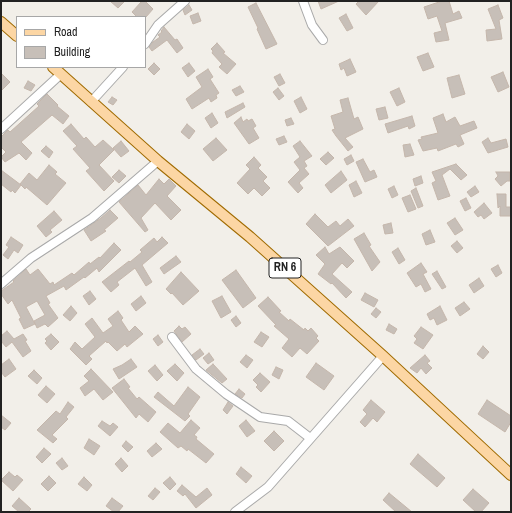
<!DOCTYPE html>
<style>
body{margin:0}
#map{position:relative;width:512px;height:513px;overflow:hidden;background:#f2efe9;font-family:"Archivo Narrow",sans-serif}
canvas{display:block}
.frame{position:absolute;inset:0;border:2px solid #222;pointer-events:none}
.legend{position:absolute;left:16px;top:16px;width:130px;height:52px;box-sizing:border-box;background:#fff;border:1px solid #a7a7a7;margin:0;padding:5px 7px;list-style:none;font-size:12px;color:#222}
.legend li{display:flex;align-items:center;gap:8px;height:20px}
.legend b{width:20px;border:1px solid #a7a7a7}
</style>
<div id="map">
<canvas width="512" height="513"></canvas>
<div class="frame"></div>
<ul class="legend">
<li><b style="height:5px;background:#fcd6a4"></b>Road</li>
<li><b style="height:11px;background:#c7bfb8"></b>Building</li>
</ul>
</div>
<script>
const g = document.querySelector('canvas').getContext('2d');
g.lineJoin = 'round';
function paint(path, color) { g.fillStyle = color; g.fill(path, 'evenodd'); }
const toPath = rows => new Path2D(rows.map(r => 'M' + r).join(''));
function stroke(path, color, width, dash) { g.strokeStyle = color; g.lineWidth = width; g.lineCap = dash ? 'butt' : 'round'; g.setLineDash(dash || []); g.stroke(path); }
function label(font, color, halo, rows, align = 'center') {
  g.font = font + ' "Archivo Narrow",sans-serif'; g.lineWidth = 3; g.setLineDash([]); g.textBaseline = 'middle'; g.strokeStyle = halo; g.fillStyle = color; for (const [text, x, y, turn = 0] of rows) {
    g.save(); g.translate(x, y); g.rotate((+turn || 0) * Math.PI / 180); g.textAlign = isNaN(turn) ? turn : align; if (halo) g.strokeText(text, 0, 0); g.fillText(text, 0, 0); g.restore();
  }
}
const building = toPath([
 [110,1,125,1,118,8,110,1],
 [142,1,145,1,153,9,146,17,137,17,132,12,142,1],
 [318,1,339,1,321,9,318,1],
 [359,1,379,1,366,15,356,4,359,1],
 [442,1,449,1,453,14,459,11,462,18,445,23,449,40,436,42,434,33,442,31,437,16,428,19,424,7,442,1],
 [256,3,277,44,266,49,257,29,258,28,248,7,256,3],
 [189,5,192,10,185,15,183,10,189,5],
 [498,5,503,18,499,20,502,39,487,41,486,30,496,29,488,9,498,5],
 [198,13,201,21,193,24,190,16,198,13],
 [346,14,353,28,347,31,339,18,346,14],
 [164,27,175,40,177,39,183,48,177,53,167,40,152,51,149,47,153,42,160,37,158,35,162,32,161,31,164,27],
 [217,43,225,52,223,53,236,64,227,74,219,67,222,64,212,53,213,51,211,49,217,43],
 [428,53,434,67,423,71,417,57,428,53],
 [350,59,356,72,347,76,344,68,341,70,339,64,350,59],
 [154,63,160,69,154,75,148,69,154,63],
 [189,63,195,71,188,77,182,68,189,63],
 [208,69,213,77,210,79,219,93,216,95,217,98,211,102,209,98,192,109,186,99,202,87,196,77,208,69],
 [503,72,509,87,498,92,491,77,503,72],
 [1,73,10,82,1,91,1,73],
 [280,74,285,83,279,86,274,77,280,74],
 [459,75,465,94,452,98,447,78,459,75],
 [28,81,35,85,31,91,24,88,28,81],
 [240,86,244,92,236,96,232,90,240,86],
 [278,88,284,96,279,100,273,92,278,88],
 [399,88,405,102,397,106,390,92,399,88],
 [47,94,58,105,57,106,69,116,63,124,52,115,21,142,32,153,26,160,19,153,5,162,1,157,6,152,1,147,1,137,8,130,10,132,39,106,37,104,47,94],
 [112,97,117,100,113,105,108,102,112,97],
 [301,97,307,109,300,113,294,101,301,97],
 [348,98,354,119,358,117,363,129,345,138,353,147,348,151,336,136,332,130,335,129,331,116,343,112,340,100,348,98],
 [243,103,245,107,227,118,225,112,243,103],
 [385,107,388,118,379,120,376,109,385,107],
 [212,113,218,123,211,128,205,118,212,113],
 [443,114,446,122,455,117,460,126,474,121,477,128,460,135,464,144,458,147,456,144,438,151,437,148,423,151,418,140,422,139,421,137,438,133,433,118,443,114],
 [412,116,415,126,409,129,408,126,388,133,385,124,412,116],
 [241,117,243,122,247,119,248,121,252,119,256,126,253,128,259,138,249,144,234,123,241,117],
 [291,118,294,124,287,126,285,120,291,118],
 [71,124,84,139,86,137,95,147,103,140,114,150,99,165,114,181,104,191,86,171,90,168,73,149,77,146,63,131,71,124],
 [187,124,195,131,189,139,181,132,187,124],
 [284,136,287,142,279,145,276,139,284,136],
 [216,138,227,150,213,161,203,149,216,138],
 [488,138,491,143,506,139,508,147,488,153,482,142,488,138],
 [121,141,129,151,121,157,113,148,121,141],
 [300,141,312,156,304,161,307,166,304,168,309,174,299,183,303,188,298,193,288,182,300,170,294,162,300,157,293,146,300,141],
 [410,144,414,155,405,157,403,145,410,144],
 [46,146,53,152,49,158,41,151,46,146],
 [328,152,334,158,326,165,320,159,328,152],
 [351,155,354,161,347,165,344,159,351,155],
 [254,157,261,165,258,168,267,177,263,181,270,188,262,196,254,188,248,194,237,183,250,169,246,165,254,157],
 [363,159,370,172,374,170,377,177,365,182,356,162,363,159],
 [456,164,467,175,461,180,450,169,442,175,450,196,438,200,432,183,436,181,432,172,456,164],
 [49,165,57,172,55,174,66,183,47,205,26,187,25,189,20,184,29,173,37,180,49,165],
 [1,170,21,185,15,193,12,190,11,192,1,184,1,170],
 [119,170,126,176,119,183,112,177,119,170],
 [341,171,347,180,331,193,325,185,341,171],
 [496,172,510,172,510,181,507,181,501,186,495,179,498,176,496,172],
 [421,176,423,183,415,186,413,179,421,176],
 [159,179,164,184,169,179,176,186,167,196,181,210,171,220,155,203,141,218,148,230,145,232,119,202,138,185,146,195,159,179],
 [356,181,362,193,354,197,349,185,356,181],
 [394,186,398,195,392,198,388,189,394,186],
 [475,186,479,192,471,197,467,192,475,186],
 [416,188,423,206,418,208,411,191,416,188],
 [497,194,506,194,506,207,511,207,511,216,500,216,500,206,498,208,497,194],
 [410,195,416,209,408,212,402,198,410,195],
 [466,198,471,208,465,211,460,201,466,198],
 [484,203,492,213,484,219,481,215,478,217,474,212,484,203],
 [110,210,118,218,104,230,106,231,91,241,84,230,101,218,110,210],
 [54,211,62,220,50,230,52,232,46,237,37,226,54,211],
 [315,214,328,227,336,221,340,226,348,219,354,226,328,246,306,224,315,214],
 [455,218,463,230,455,235,447,223,455,218],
 [391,223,393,233,385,234,383,225,391,223],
 [430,230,435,242,426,245,422,234,430,230],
 [364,233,371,245,369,246,380,262,372,271,354,239,364,233],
 [11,237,23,245,18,253,14,250,8,259,3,255,9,247,6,245,11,237],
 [162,237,168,243,142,265,152,282,146,286,135,268,117,282,119,285,111,292,102,282,129,261,130,262,142,252,140,250,154,238,157,242,162,237],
 [457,241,463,248,457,253,451,246,457,241],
 [114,243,121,250,99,272,97,268,85,278,84,277,66,290,64,286,46,296,50,303,48,304,58,318,48,327,45,324,37,328,34,321,45,315,37,301,26,307,35,324,24,329,19,319,21,318,12,300,8,304,1,294,1,291,14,282,13,281,26,269,30,275,38,269,50,284,53,282,54,285,72,273,74,275,89,262,90,264,99,257,100,258,114,243],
 [325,247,329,254,340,247,354,261,347,268,342,263,332,274,352,292,346,298,332,283,331,284,318,274,325,264,316,255,325,247],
 [398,248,405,260,399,264,392,252,398,248],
 [176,256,181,262,164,274,160,268,176,256],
 [421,263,427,272,423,274,431,289,425,292,421,284,416,287,407,273,421,263],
 [498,265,502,273,496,277,491,269,498,265],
 [236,270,256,298,243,308,222,280,236,270],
 [437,271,446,287,442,289,432,274,437,271],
 [181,272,199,291,183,305,172,293,171,294,166,289,181,272],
 [479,278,484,286,474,293,469,285,479,278],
 [90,291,96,299,89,305,83,296,90,291],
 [365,293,378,300,374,307,361,300,365,293],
 [141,296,146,303,136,311,131,304,141,296],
 [222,296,231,312,221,318,212,301,222,296],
 [268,297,281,311,279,312,289,321,290,319,304,330,305,328,308,331,311,328,318,336,316,338,319,341,307,354,300,348,292,357,282,348,289,339,274,326,276,325,258,306,268,297],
 [464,302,470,309,460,316,455,308,464,302],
 [71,306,77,313,70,321,63,315,71,306],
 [440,306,447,320,437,325,434,318,430,320,427,314,440,306],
 [376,308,381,312,376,318,371,314,376,308],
 [118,311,123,318,121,320,129,332,135,326,143,334,127,347,125,344,117,351,108,342,107,343,106,341,89,356,92,359,86,365,70,349,75,342,82,349,95,337,85,324,92,318,103,333,113,326,108,319,118,311],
 [236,316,241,323,236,327,231,320,236,316],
 [389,324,397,329,394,334,386,330,389,324],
 [179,326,182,329,185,327,191,334,182,342,174,331,179,326],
 [421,327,433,335,423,349,414,343,417,339,414,336,421,327],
 [7,331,14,339,23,334,27,340,25,341,31,351,23,357,12,342,6,347,1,341,1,336,7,331],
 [261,332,269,337,262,347,254,342,261,332],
 [51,334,59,342,51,350,45,343,47,341,45,339,51,334],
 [158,335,163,342,158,346,153,339,158,335],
 [483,346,489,352,483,359,477,354,483,346],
 [200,349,204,354,196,360,192,355,200,349],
 [209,353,214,360,208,364,203,358,209,353],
 [246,355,253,360,247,368,240,362,246,355],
 [425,355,430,361,427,363,432,368,426,374,421,368,417,373,410,368,425,355],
 [9,359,16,369,5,377,1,372,1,365,9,359],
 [131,359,137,367,119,379,113,369,122,365,131,359],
 [316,363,334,376,324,390,306,377,316,363],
 [175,364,184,373,177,381,167,371,175,364],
 [213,364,227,379,222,383,206,370,213,364],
 [155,365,163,375,157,381,148,371,155,365],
 [276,367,283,370,279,379,272,375,276,367],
 [91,369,113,392,103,400,94,389,85,396,80,388,89,381,84,376,91,369],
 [34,370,42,378,37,384,28,376,34,370],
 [260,373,270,382,261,392,256,387,258,385,253,380,260,373],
 [124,379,130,387,128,388,137,399,139,397,156,412,148,422,139,414,136,418,112,388,124,379],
 [46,386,55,394,47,403,38,395,46,386],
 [188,387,200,397,188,414,190,416,185,421,154,397,158,392,174,406,188,387],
 [239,389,245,394,242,398,235,394,239,389],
 [371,400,385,412,377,422,373,418,365,427,360,422,367,414,363,410,371,400],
 [487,400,511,416,511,422,505,432,478,414,487,400],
 [68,402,74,407,66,417,68,419,52,435,57,439,53,443,37,430,56,411,60,414,68,402],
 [228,402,233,406,227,414,223,410,228,402],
 [1,415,11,423,5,430,1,427,1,415],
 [191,420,200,428,194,435,197,437,196,439,214,454,206,463,188,449,187,451,181,446,178,448,160,432,168,423,180,433,191,420],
 [246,420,255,431,247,437,239,426,246,420],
 [102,421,110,426,113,423,118,427,110,436,98,426,102,421],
 [274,431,284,441,274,451,264,441,274,431],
 [89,439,100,446,94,455,84,448,89,439],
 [126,441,133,447,128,452,122,446,126,441],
 [156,443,162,449,152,457,147,451,156,443],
 [44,448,51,454,42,463,36,457,44,448],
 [418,454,445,478,437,487,410,464,418,454],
 [62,458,68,466,62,470,56,463,62,458],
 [121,458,128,466,122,472,115,464,121,458],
 [241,467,252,476,246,483,236,474,241,467],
 [9,472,15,477,17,475,23,480,13,491,1,480,9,472],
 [49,476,56,483,48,491,41,484,49,476],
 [84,477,92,485,87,491,78,484,84,477],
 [170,477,176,484,170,490,163,483,170,477],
 [182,485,196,497,207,488,212,495,196,508,185,494,183,496,177,491,182,485],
 [155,488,160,492,153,500,148,496,155,488],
 [473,489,489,503,481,512,476,512,463,500,473,489],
 [389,493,412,512,396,512,383,500,389,493],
 [19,498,31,509,28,512,19,512,12,506,19,498],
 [112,498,123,506,118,512,114,512,106,506,112,498]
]);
paint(building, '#c7bfb8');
stroke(building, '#c4b6ab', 1);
const minor = toPath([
 [303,1,312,25,323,40],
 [145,44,158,25,185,1],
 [91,102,123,67],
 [1,129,61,74],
 [1,284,31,258,92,218,158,161],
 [172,337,196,369,226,394,260,417,288,421,310,438],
 [235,512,268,487,383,356]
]);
const major = toPath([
 [1,22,17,36],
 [53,67,158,161,250,237,383,356,511,475]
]);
stroke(minor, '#a9a9a9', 10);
stroke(major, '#a06b00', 12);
stroke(minor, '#fff', 8);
stroke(major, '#fcd6a4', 10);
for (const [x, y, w] of [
 [285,268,32]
]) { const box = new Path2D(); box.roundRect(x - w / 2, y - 10, w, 20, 3); g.fillStyle = '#fff'; g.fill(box); stroke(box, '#222', 1); }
label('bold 12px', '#222', null, [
 ["RN 6",285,268]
]);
</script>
